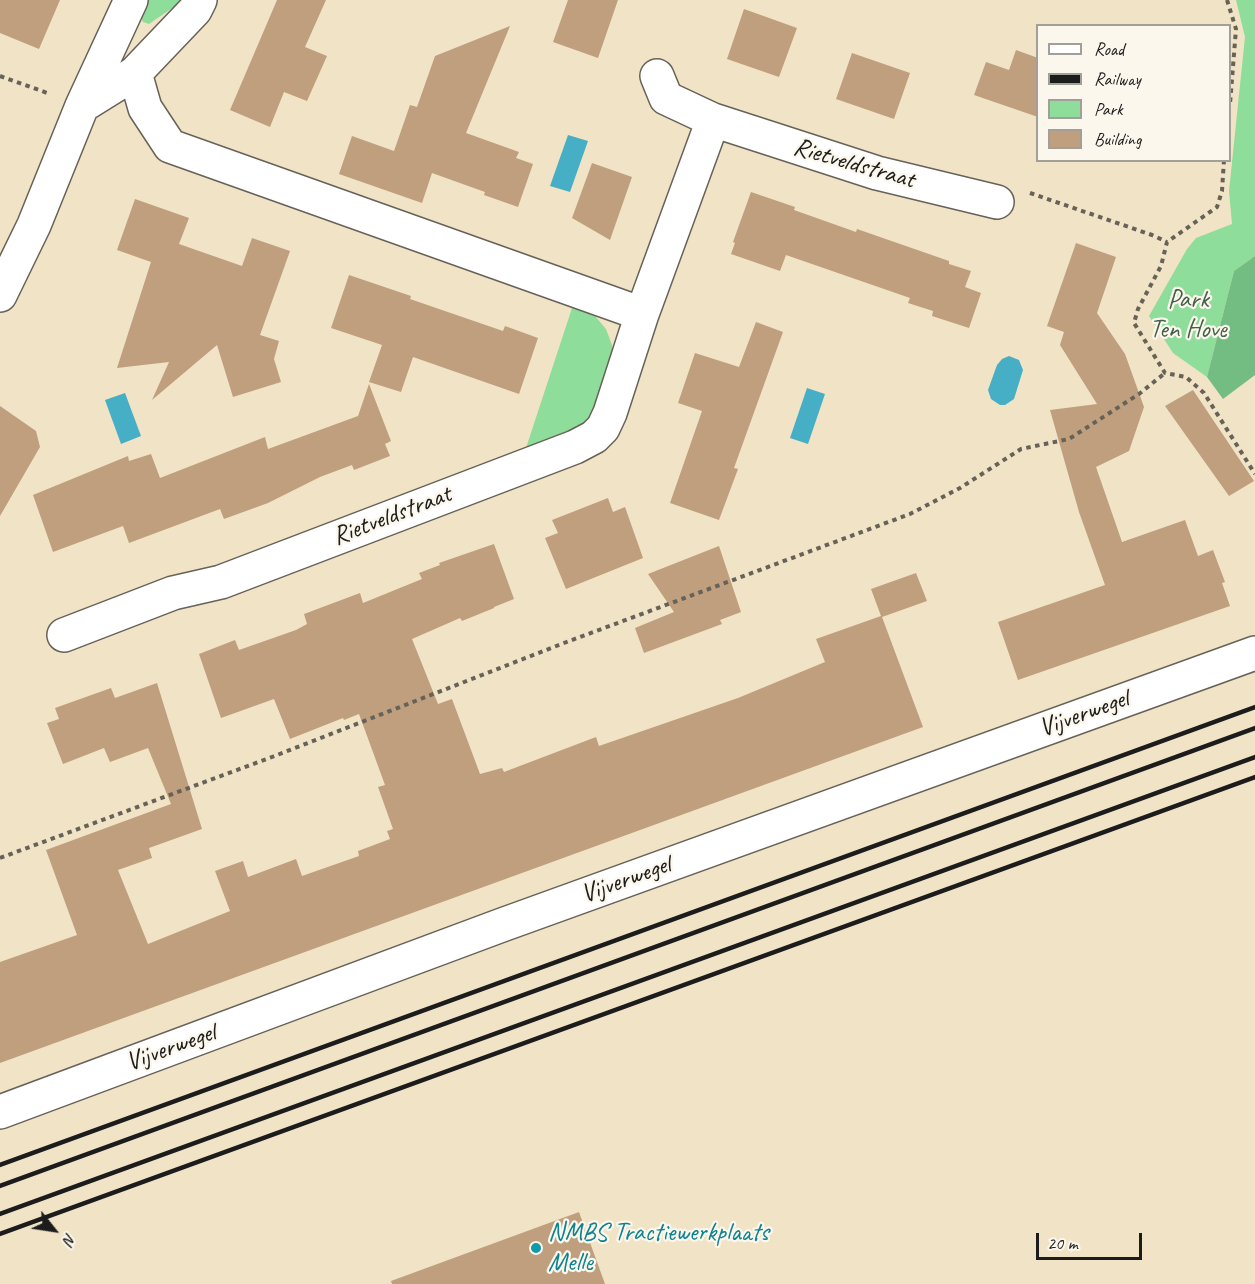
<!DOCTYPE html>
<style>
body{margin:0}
#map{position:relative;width:1255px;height:1284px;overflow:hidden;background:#f1e3c6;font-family:Caveat,sans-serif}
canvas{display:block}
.legend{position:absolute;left:1036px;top:24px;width:195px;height:138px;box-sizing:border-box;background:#fbf7ec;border:2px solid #a29f99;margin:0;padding:8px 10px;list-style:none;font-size:18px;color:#1c1c1c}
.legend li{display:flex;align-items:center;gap:12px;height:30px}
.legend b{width:30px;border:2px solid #a29f99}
.north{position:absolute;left:24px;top:1200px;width:60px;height:60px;-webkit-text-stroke:4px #fbf7ec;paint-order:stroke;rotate:120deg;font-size:16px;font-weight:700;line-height:24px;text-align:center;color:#1c1c1c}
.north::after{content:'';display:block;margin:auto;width:21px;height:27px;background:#1c1c1c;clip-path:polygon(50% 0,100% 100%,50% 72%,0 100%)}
.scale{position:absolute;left:1036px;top:1233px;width:106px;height:27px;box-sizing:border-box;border:3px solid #1c1c1c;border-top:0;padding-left:8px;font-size:18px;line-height:21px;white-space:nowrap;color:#1c1c1c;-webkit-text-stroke:4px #fbf7ec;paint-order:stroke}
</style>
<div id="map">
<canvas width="1255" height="1284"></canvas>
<ul class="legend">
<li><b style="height:8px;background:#fff"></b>Road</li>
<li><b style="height:8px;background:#1c1c1c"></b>Railway</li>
<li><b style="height:16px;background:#8fdd9a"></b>Park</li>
<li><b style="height:16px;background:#bf9f7d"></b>Building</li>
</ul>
<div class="north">N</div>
<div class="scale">20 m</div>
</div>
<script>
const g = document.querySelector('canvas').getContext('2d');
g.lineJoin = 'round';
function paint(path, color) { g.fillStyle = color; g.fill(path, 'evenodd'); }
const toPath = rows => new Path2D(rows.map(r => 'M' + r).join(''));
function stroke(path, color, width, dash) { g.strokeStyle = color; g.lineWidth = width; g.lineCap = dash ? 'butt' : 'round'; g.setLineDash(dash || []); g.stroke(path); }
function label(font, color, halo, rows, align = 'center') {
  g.font = font + ' Caveat,sans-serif'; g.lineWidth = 4.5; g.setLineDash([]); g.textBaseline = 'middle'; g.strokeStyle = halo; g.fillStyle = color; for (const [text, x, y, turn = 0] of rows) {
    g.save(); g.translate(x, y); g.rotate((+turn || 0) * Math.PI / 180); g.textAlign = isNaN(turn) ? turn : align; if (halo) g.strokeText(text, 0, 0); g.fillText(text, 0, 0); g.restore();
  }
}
paint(toPath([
 [146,0,184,0,149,24,143,22,140,15],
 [1236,0,1255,0,1255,256,1234,271,1207,377,1173,353,1149,316,1187,249,1196,238,1232,224,1229,191,1245,37],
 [573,305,595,316,606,329,612,345,613,355,596,411,584,426,525,451]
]), '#8fdd9a');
paint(toPath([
 [1255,256,1255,375,1223,399,1207,377,1234,271]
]), '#73bc82');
paint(toPath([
 [568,135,588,141,570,192,550,186],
 [1009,356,1019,360,1023,370,1014,399,1005,405,1000,405,991,399,988,390,997,365,1002,359],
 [807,388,825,394,808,444,790,438],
 [125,393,141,436,121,444,105,400]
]), '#46aec5');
paint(toPath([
 [0,0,60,0,39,49,0,33],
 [277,0,326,0,305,47,327,56,307,101,284,92,270,127,230,110],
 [568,0,618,0,598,58,553,42],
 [744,9,797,28,779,77,727,59],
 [510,26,466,133,519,152,516,158,533,164,518,207,484,195,485,192,432,173,422,203,339,174,352,136,394,151,410,105,417,107,435,56],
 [1016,50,1038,58,1038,117,974,95,986,62,1009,70],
 [852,53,910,73,894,119,836,99],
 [592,163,632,177,610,240,572,218],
 [751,192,795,207,794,210,856,232,857,229,949,261,949,264,971,271,965,287,981,293,969,328,932,316,933,311,908,303,910,298,786,255,780,271,731,254,735,243,733,242],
 [135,199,189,218,179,244,242,266,252,238,290,251,260,335,279,341,274,359,281,382,233,397,217,345,152,400,169,362,117,368,151,262,117,250],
 [1076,243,1116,257,1097,313,1125,354,1144,407,1129,451,1096,467,1122,542,1185,520,1198,556,1213,550,1225,582,1222,583,1230,606,1018,680,998,622,1105,585,1079,512,1050,410,1097,404,1060,345,1064,332,1047,326],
 [349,275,411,296,410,299,503,331,505,326,538,338,519,394,413,357,401,392,369,382,382,345,331,328],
 [756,322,783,332,734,468,738,469,719,520,670,503,702,411,678,403,695,353,739,367],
 [369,384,391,441,385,444,390,456,354,470,352,465,320,477,268,503,224,519,220,509,129,543,123,526,53,552,33,495,128,456,129,461,151,454,160,478,265,437,268,449,358,416],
 [1193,390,1254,481,1229,496,1165,406],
 [0,406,36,431,40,447,0,516],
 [608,498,613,512,625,507,643,558,566,589,545,538,558,533,552,520],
 [494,544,514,599,494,607,494,608,462,621,460,618,412,639,438,704,452,699,480,774,502,768,504,772,596,737,599,746,738,698,825,662,816,639,881,616,871,589,916,573,927,601,882,617,923,727,0,1063,0,962,77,935,46,850,171,804,148,748,110,762,104,748,63,764,47,723,59,719,55,708,111,688,115,698,157,683,202,829,149,848,152,858,118,870,148,944,230,911,215,871,243,861,248,877,296,859,302,876,359,856,358,851,390,839,387,831,393,829,378,787,385,785,359,714,344,720,343,718,290,739,274,699,221,718,199,654,235,640,239,650,296,630,307,624,304,614,360,593,363,603,422,579,419,573,440,565,439,563],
 [719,546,741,612,720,620,722,624,644,653,635,628,674,612,648,574],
 [579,1212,605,1284,392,1284,391,1281]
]), '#bf9f7d');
const street = toPath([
 [135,73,145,108,170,146,642,314],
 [657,76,666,98,713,120,877,173,997,202],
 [82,106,131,0],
 [0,295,34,225,82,106,135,73,195,10,200,0],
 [64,635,173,593,221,582,575,447,594,437,603,428,610,413,642,314,713,120],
 [0,1112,502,925,1255,653]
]);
stroke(street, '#676258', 36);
stroke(toPath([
 [1227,0,1236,29,1230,104],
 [0,76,50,94],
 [1224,160,1222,191,1217,207,1167,242,1161,266,1138,309,1134,323,1165,373,1186,377,1204,393,1255,474],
 [1030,193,1152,235,1167,242],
 [0,858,272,757,564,643,910,514,960,488,1021,449,1069,439,1139,394,1165,373]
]), '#676258', 4, [4.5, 4.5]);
stroke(street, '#fff', 33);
stroke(toPath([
 [0,1165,1255,707],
 [0,1186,1255,728],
 [0,1214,1255,757],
 [0,1234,1255,777]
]), '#1c1c1c', 4.5);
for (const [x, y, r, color] of [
 [536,1248,6,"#0f9aa8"]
]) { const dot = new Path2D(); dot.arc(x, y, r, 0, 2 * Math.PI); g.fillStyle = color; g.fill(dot); stroke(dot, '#fbf7ec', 2); }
label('26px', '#1c1c1c', '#fbf7ec', [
 ["Rietveldstraat",854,164,16],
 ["Rietveldstraat",392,516,-21],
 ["Vijverwegel",1084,714,-20],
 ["Vijverwegel",626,880,-20],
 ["Vijverwegel",171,1048,-20]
]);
label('26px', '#446048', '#fbf7ec', [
 ["Park",1188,300],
 ["Ten Hove",1188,330]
]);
label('26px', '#0d838f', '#fbf7ec', [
 ["NMBS Tractiewerkplaats",548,1233],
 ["Melle",548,1263]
], 'left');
</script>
